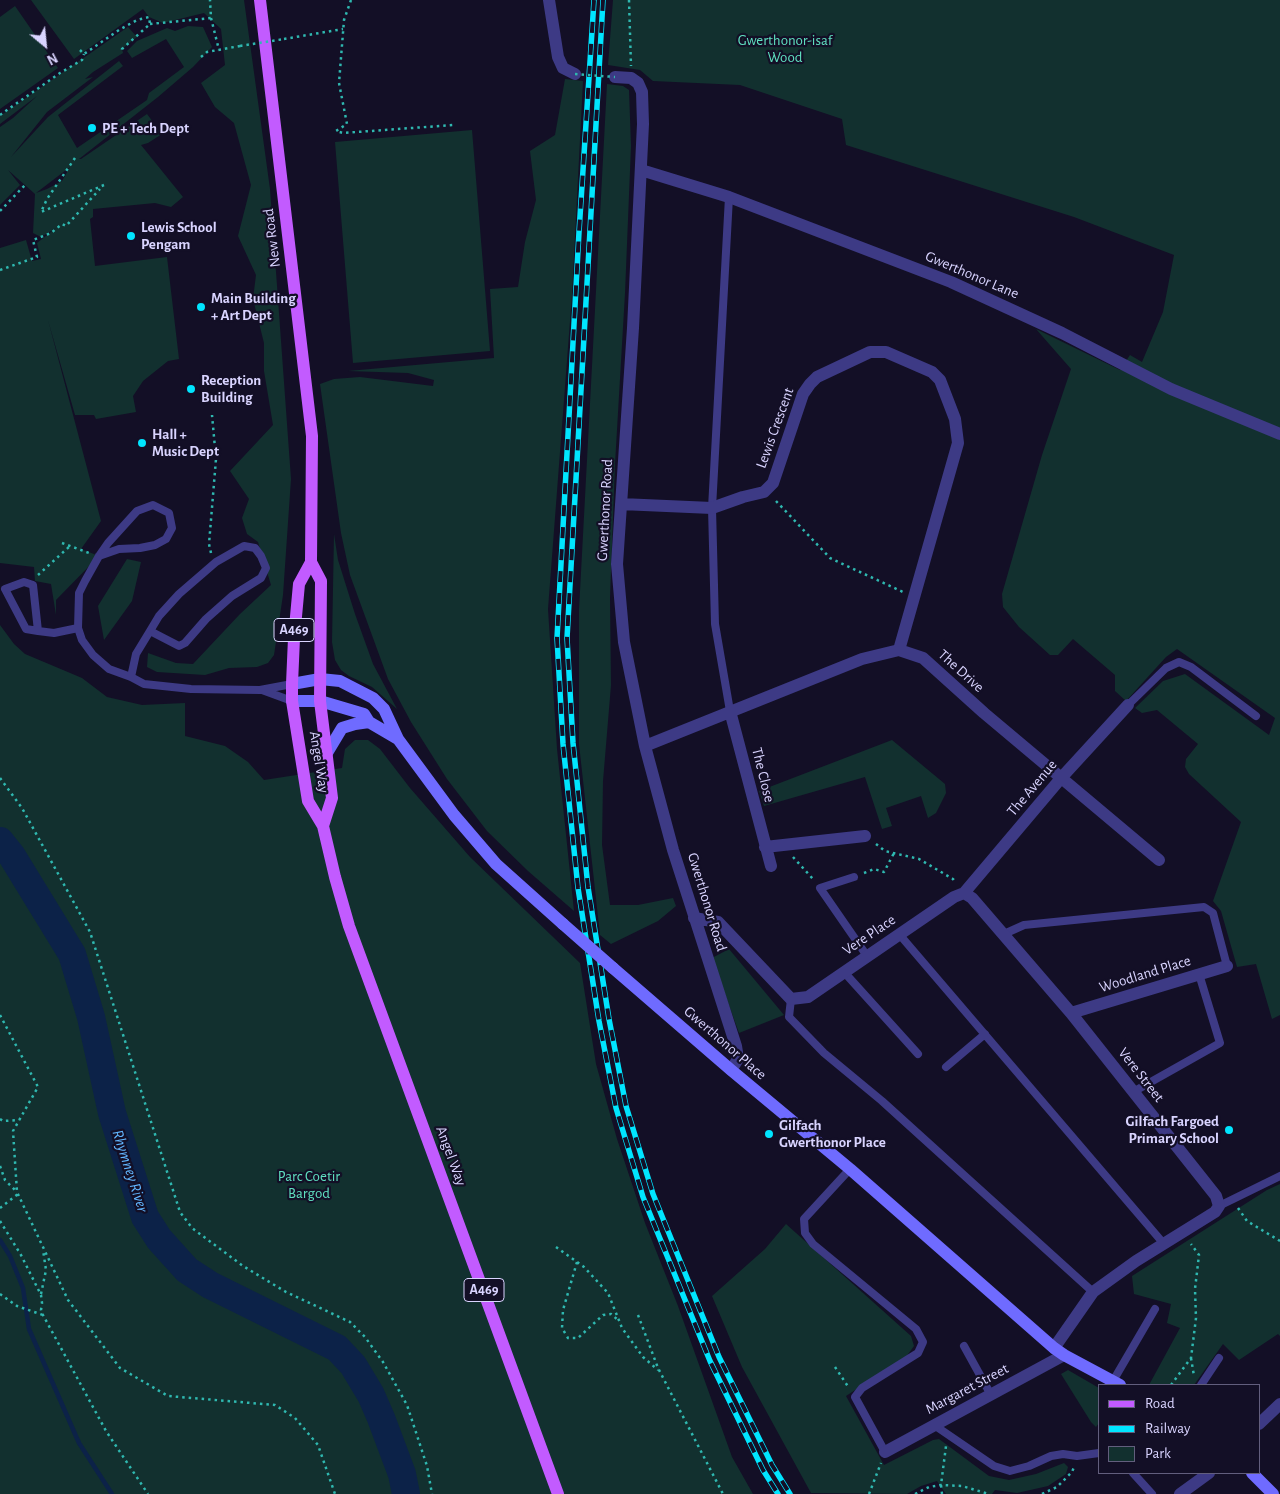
<!DOCTYPE html>
<style>
body{margin:0}
#map{position:relative;width:1280px;height:1494px;overflow:hidden;background:#130f26;font-family:"Alegreya Sans",sans-serif}
canvas{display:block}
.legend{position:absolute;left:1098px;top:1384px;width:162px;height:90px;box-sizing:border-box;background:#130f26;border:1px solid #625e7d;margin:0;padding:6px 9px;list-style:none;font-size:15px;color:#d9d4ff}
.legend li{display:flex;align-items:center;gap:10px;height:25px}
.legend b{width:25px;border:1px solid #625e7d}
.north{position:absolute;left:20px;top:20px;width:50px;height:50px;-webkit-text-stroke:4px #130f26;paint-order:stroke;rotate:152deg;font-size:14px;font-weight:700;line-height:20px;text-align:center;color:#d9d4ff}
.north::after{content:'';display:block;margin:auto;width:18px;height:22px;background:#d9d4ff;clip-path:polygon(50% 0,100% 100%,50% 72%,0 100%)}
</style>
<div id="map">
<canvas width="1280" height="1494"></canvas>
<ul class="legend">
<li><b style="height:6px;background:#c25bff"></b>Road</li>
<li><b style="height:6px;background:#00e5ff"></b>Railway</li>
<li><b style="height:14px;background:#12302f"></b>Park</li>
</ul>
<div class="north">N</div>
</div>
<script>
const g = document.querySelector('canvas').getContext('2d');
g.lineJoin = 'round';
function paint(path, color) { g.fillStyle = color; g.fill(path, 'evenodd'); }
const toPath = rows => new Path2D(rows.map(r => 'M' + r).join(''));
function stroke(path, color, width, dash) { g.strokeStyle = color; g.lineWidth = width; g.lineCap = dash ? 'butt' : 'round'; g.setLineDash(dash || []); g.stroke(path); }
function label(font, color, halo, rows, align = 'center') {
  g.font = font + ' "Alegreya Sans",sans-serif'; g.lineWidth = 4.5; g.setLineDash([]); g.textBaseline = 'middle'; g.strokeStyle = halo; g.fillStyle = color; for (const [text, x, y, turn = 0] of rows) {
    g.save(); g.translate(x, y); g.rotate((+turn || 0) * Math.PI / 180); g.textAlign = isNaN(turn) ? turn : align; if (halo) g.strokeText(text, 0, 0); g.fillText(text, 0, 0); g.restore();
  }
}
paint(toPath([
 [31,0,244,0,270,189,291,479,283,595,274,655,268,663,257,667,229,668,205,675,157,672,147,667,148,653,176,663,193,664,240,614,271,585,258,542,247,534,242,518,249,499,230,471,273,425,264,371,264,343,253,299,256,275,238,236,251,185,234,123,215,107,201,83,225,65,221,29,204,13,163,23,149,17,143,9,74,59],
 [613,0,1280,0,1280,1015,1272,1019,1256,964,1237,967,1221,911,1213,901,1241,822,1189,774,1185,767,1186,759,1198,744,1157,710,1142,713,1135,708,1163,681,1185,674,1269,735,1275,718,1177,649,1166,657,1126,701,1115,691,1115,675,1073,639,1058,655,1050,655,1019,627,1003,607,1002,594,1042,455,1071,369,1036,329,1120,370,1130,355,1142,362,1163,312,1174,255,1074,217,846,145,842,119,740,85,653,81,640,70,608,65],
 [15,6,58,68,0,109,0,17],
 [188,26,203,27,212,47,193,67,158,97,79,159,81,159,147,114,162,134,148,143,141,145,183,197,171,207,155,203,93,209,93,217,90,219,95,266,167,257,179,359,168,361,143,381,133,396,136,412,96,419,94,415,75,415,48,320,101,521,81,549,99,556,56,600,56,615,51,584,35,581,34,567,0,563,0,248,26,240,32,261,41,259,37,243,56,228,41,237,33,233,35,194,8,170,20,185,0,205,0,127,13,118,37,96,0,124,0,116,128,27,137,37,122,49,123,53,93,72,85,79,93,77,47,112,11,157,48,117,119,61,123,66,58,115,77,148,147,100,149,93,184,67,166,39,132,58,127,51,137,41,167,28,175,31],
 [70,167,62,181,47,189,36,193],
 [565,79,583,81,572,295,548,609,557,749,574,911,528,871,487,831,447,779,411,722,388,679,350,575,341,533,320,384,334,379,360,377,433,386,434,380,408,373,348,371,494,358,490,289,518,287,525,242,536,200,530,151,555,135],
 [607,84,623,86,629,90,631,146,625,293,615,464,610,598,611,685,603,781,602,845,610,905,638,905,673,898,676,906,658,921,611,944,600,935,579,744,579,610],
 [472,130,490,351,353,363,335,142],
 [334,534,338,560,355,614,373,664,397,709,372,687,349,676,341,670,335,660,332,642],
 [127,559,141,562,132,601,104,640,98,606],
 [0,625,14,644,25,654,82,678,107,697,142,705,185,703,185,736,225,746,248,762,264,780,342,768,345,749,355,740,368,740,380,749,410,788,470,857,580,963,596,1064,617,1139,645,1223,678,1306,732,1457,753,1494,0,1494],
 [892,740,945,784,946,793,936,813,928,818,921,796,886,808,892,826,882,829,865,777,764,806,759,791],
 [729,949,784,1015,739,1033,712,958],
 [1280,1184,1280,1336,1278,1334,1239,1360,1223,1344,1194,1385,1149,1385,1180,1328,1167,1323,1171,1304,1134,1294,1132,1276,1267,1190],
 [786,1224,911,1336,914,1346,906,1357,846,1396,884,1465,933,1440,939,1439,989,1476,1009,1480,1036,1474,1064,1463,1068,1467,1066,1474,1048,1486,1017,1493,995,1490,992,1494,946,1494,937,1481,921,1486,907,1494,811,1493,742,1367,712,1296,765,1249],
 [1068,1370,1099,1388,1099,1423,1096,1427,1091,1422,1061,1374]
]), '#12302f');
stroke(toPath([
 [0,1240,10,1256,23,1288,29,1329,79,1443,112,1494]
]), '#0c2248', 4.5);
stroke(toPath([
 [0,841,12,856,72,954,91,1017,112,1113,145,1217,159,1239,187,1270,210,1285,337,1348,353,1365,371,1395,381,1418,402,1474,406,1494]
]), '#0c2248', 28);
stroke(toPath([
 [351,0,344,20,339,83,347,124,336,131,343,133,453,125],
 [629,0,631,66],
 [211,18,219,50],
 [150,24,211,18,210,0],
 [284,39,343,29],
 [80,50,84,54,119,30,137,20,149,17,150,24,122,49,123,53],
 [201,57,207,52,240,46],
 [0,115,60,73,82,60,84,54],
 [75,158,47,199,41,212,104,185],
 [0,211,25,185],
 [0,270,37,257,33,240,51,233,62,224,66,226,100,189],
 [776,501,830,558,903,592],
 [62,543,89,553],
 [211,553,209,544,216,459,212,415],
 [38,575,70,546],
 [0,778,22,808,90,932,180,1212,192,1228,243,1266,286,1292,350,1322,365,1337,383,1362,407,1405,427,1466,432,1494],
 [876,844,885,851,919,859,953,879,955,882],
 [793,857,813,879],
 [864,873,874,869,884,872,894,853],
 [0,1015,38,1087,13,1131,17,1192,68,1300,120,1368,168,1396,275,1405,295,1418,318,1445,335,1494],
 [0,1119,3,1121,19,1120],
 [0,1166,5,1180,16,1191],
 [0,1208,18,1194],
 [1238,1208,1247,1221,1280,1241],
 [0,1221,21,1255,41,1295,42,1303,41,1310,43,1315,106,1431,148,1494],
 [556,1247,584,1267,608,1293,622,1328,643,1357,658,1370],
 [577,1262,563,1310,562,1328,568,1338,578,1338,603,1315,611,1314,618,1320],
 [0,1294,17,1306,43,1315],
 [41,1294,46,1270,43,1250],
 [638,1315,658,1368,723,1494],
 [1191,1358,1194,1376],
 [835,1367,849,1388],
 [1171,1385,1191,1358,1196,1318,1195,1289,1199,1255,1191,1244],
 [869,1494,881,1463],
 [915,1494,929,1487,941,1485,962,1486,989,1494],
 [942,1494,941,1485,946,1446],
 [1042,1494,1057,1487,1072,1472,1074,1467]
]), '#2fb8b0', 2.5, [2.5, 4]);
stroke(toPath([
 [729,197,712,508,715,624,730,711],
 [99,556,119,549,140,548,155,545,166,539,172,528,169,513,153,505,137,511,108,543,99,556,85,581,79,593,78,628,82,640,93,655,109,669,131,677,144,684,191,689,260,690,292,684],
 [38,631,33,585,24,582,5,589,26,629,38,631,54,633,78,628],
 [131,677,136,654,150,631,159,616,179,594,216,562,244,546,255,548,261,556,266,568,261,578,232,596,206,619,185,643,179,646,150,631],
 [262,690,292,701],
 [1128,705,1166,668,1179,662,1191,667,1256,716],
 [854,877,820,888,867,956],
 [899,934,1164,1244],
 [1004,934,1024,925,1204,907,1213,913,1227,966],
 [844,972,918,1054],
 [791,999,789,1017,824,1053,882,1101,1093,1292],
 [946,1067,985,1034],
 [1133,1092,1220,1043,1199,974],
 [850,1169,804,1219,805,1233,813,1244,916,1329,923,1342,918,1353,862,1388,855,1397,885,1452],
 [1219,1206,1280,1176],
 [964,1346,991,1395],
 [1113,1381,1155,1309],
 [1201,1385,1219,1358],
 [934,1425,994,1466,1010,1471,1029,1466,1051,1456,1063,1454,1077,1456,1099,1453],
 [1133,1473,1152,1494]
]), '#3d3a85', 8);
stroke(toPath([
 [549,0,558,57,563,68,575,74],
 [615,77,631,78,638,83,642,92,643,124,633,328,617,564,624,642,645,746,673,850,736,1046,738,1059,731,1070],
 [641,170,729,197,951,282,1062,333,1171,389,1280,434],
 [621,504,712,508,743,497,764,492,773,483,803,394,810,384,817,377,870,352,886,352,932,372,940,380,955,419,958,443,899,650],
 [730,711,771,866],
 [645,746,862,659,899,650,923,658,984,713,1159,860],
 [765,847,865,836],
 [964,893,972,898,1071,1013,1216,1196,1219,1206,1215,1212,1136,1261,1093,1292,1054,1348],
 [694,918,718,922,791,999,808,997,954,897,964,893,1062,777,1128,705],
 [1071,1013,1227,966],
 [1259,1424,1280,1404],
 [885,1452,1064,1355],
 [1180,1494,1209,1473]
]), '#3d3a85', 12);
stroke(toPath([
 [292,684,320,679,340,681,373,698,384,709,398,739,454,815,496,864,563,924],
 [292,701,320,701,364,714,369,722,398,739],
 [327,753,342,728,355,724,369,722],
 [613,968,731,1070,850,1169,1054,1348,1064,1355,1120,1385],
 [1252,1473,1273,1494]
]), '#6f6bff', 12);
stroke(toPath([
 [260,0,312,436,311,562,321,581,320,701,332,798,323,826],
 [311,562,299,584,294,638,292,684,292,701,308,801,323,826,335,877,349,926,558,1494]
]), '#c25bff', 12);
const rail = toPath([
 [594,0,579,232,557,638,563,744,578,888,599,1021,616,1108,643,1197,710,1361,763,1470,778,1494],
 [603,0,567,638,573,743,588,887,609,1019,626,1106,653,1194,719,1357,772,1465,790,1494]
]);
stroke(rail, '#00e5ff', 5.5);
stroke(rail, '#130f26', 4, [11]);
stroke(toPath([
 [240,46,284,39],
 [575,74,615,77]
]), '#2fb8b0', 2.5, [2.5, 4]);
stroke(toPath([
 [563,924,613,968]
]), '#6f6bff', 12);
for (const [x, y, r, color] of [
 [92,128,5,"#00e5ff"],
 [131,236,5,"#00e5ff"],
 [201,307,5,"#00e5ff"],
 [191,389,5,"#00e5ff"],
 [142,443,5,"#00e5ff"],
 [1229,1130,5,"#00e5ff"],
 [769,1134,5,"#00e5ff"]
]) { const dot = new Path2D(); dot.arc(x, y, r, 0, 2 * Math.PI); g.fillStyle = color; g.fill(dot); stroke(dot, '#130f26', 2); }
for (const [x, y, w] of [
 [294,630,40],
 [484,1290,40]
]) { const box = new Path2D(); box.roundRect(x - w / 2, y - 11.5, w, 23, 4); g.fillStyle = '#130f26'; g.fill(box); stroke(box, '#d9d4ff', 1); }
label('bold 14px', '#d9d4ff', null, [
 ["A469",294,630],
 ["A469",484,1290]
]);
label('15px', '#5fe0c0', '#130f26', [
 ["Gwerthonor-isaf",785,40],
 ["Wood",785,57],
 ["Parc Coetir",309,1176],
 ["Bargod",309,1193]
]);
label('bold 15px', '#d9d4ff', '#130f26', [
 ["PE + Tech Dept",102,128],
 ["Lewis School",141,227],
 ["Pengam",141,244],
 ["Main Building",211,298],
 ["+ Art Dept",211,315],
 ["Reception",201,380],
 ["Building",201,397],
 ["Hall +",152,434],
 ["Music Dept",152,451],
 ["Gilfach Fargoed",1219,1121,"right"],
 ["Primary School",1219,1138,"right"],
 ["Gilfach",779,1125],
 ["Gwerthonor Place",779,1142]
], 'left');
label('15px', '#d9d4ff', '#130f26', [
 ["New Road",272,238,-97],
 ["Gwerthonor Lane",972,275,23],
 ["Lewis Crescent",775,428,-70],
 ["Gwerthonor Road",605,510,-87],
 ["The Drive",961,671,42],
 ["Angel Way",319,762,81],
 ["The Close",763,775,76],
 ["The Avenue",1032,788,-50],
 ["Gwerthonor Road",707,902,73],
 ["Vere Place",869,935,-34],
 ["Woodland Place",1145,974,-17],
 ["Gwerthonor Place",725,1043,41],
 ["Vere Street",1141,1075,52],
 ["Angel Way",451,1156,70],
 ["Margaret Street",967,1389,-28]
]);
label('italic 16px', '#62b6ff', '#130f26', [
 ["Rhymney River",130,1171,72]
]);
</script>
